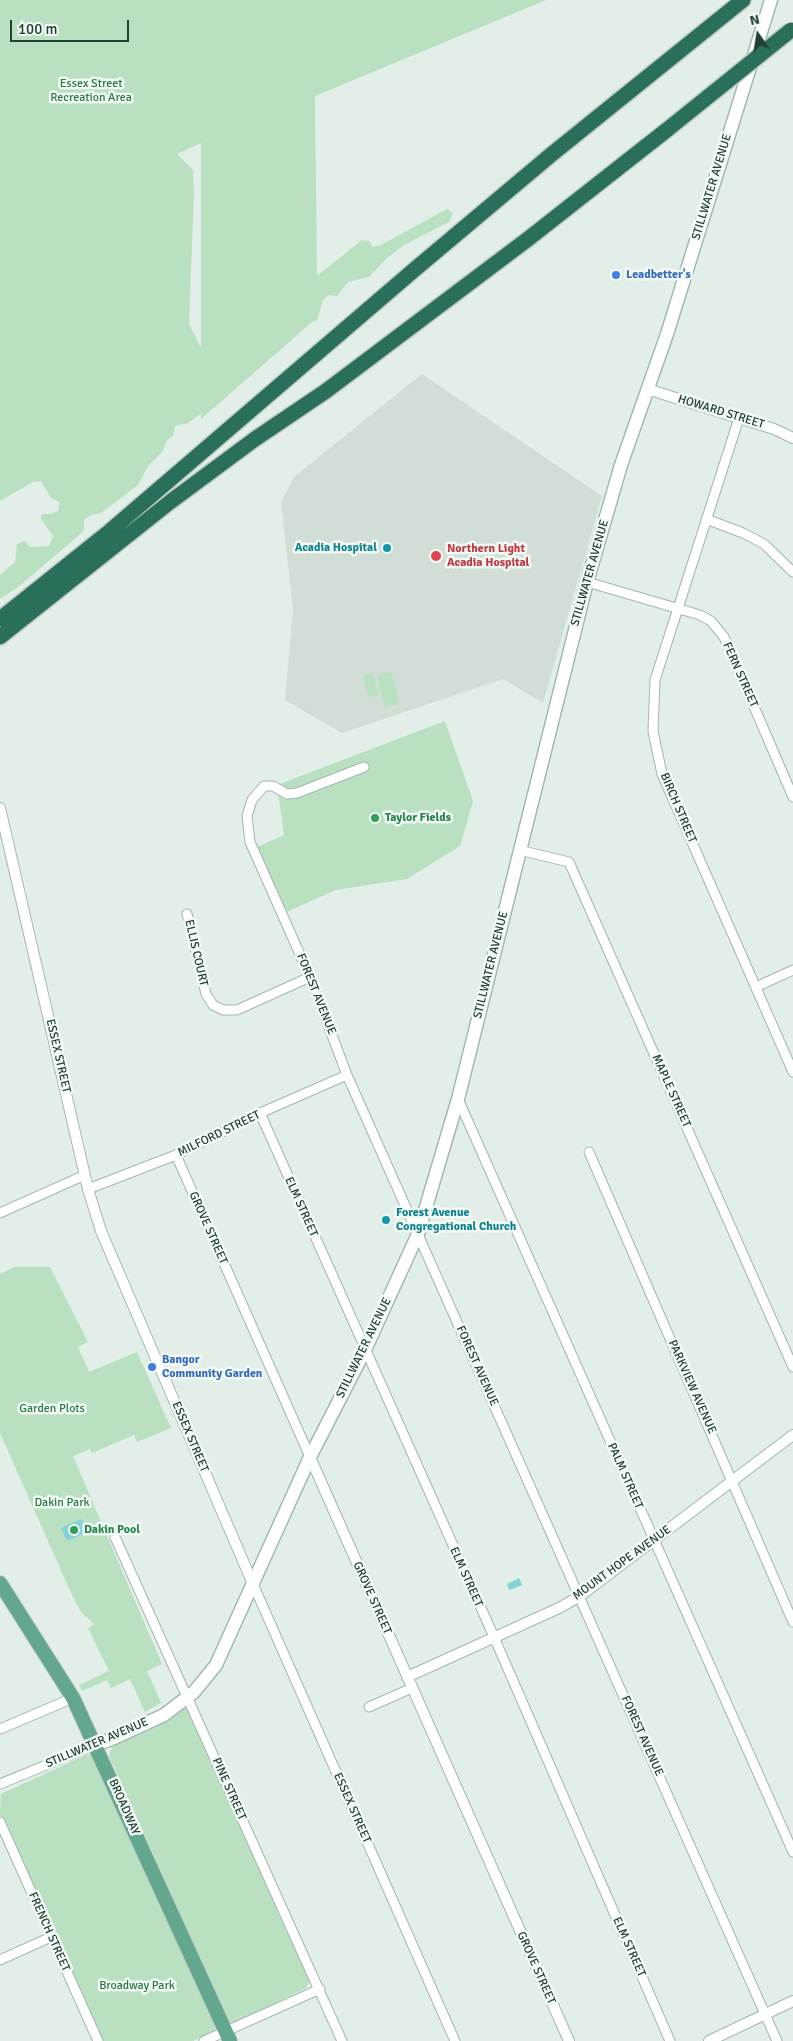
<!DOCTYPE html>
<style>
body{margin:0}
#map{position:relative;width:793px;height:2041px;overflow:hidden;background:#e2eee8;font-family:Signika,sans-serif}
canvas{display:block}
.north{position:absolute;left:733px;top:10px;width:50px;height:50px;-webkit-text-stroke:4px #f3faf6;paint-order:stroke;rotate:347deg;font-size:14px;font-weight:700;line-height:20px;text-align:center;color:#204035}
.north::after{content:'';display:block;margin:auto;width:18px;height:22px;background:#204035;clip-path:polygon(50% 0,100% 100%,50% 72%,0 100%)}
.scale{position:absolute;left:10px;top:20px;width:119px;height:22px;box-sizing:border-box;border:2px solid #204035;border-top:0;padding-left:6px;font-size:15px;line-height:18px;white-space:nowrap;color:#204035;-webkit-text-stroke:4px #f3faf6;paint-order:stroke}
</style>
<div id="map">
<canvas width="793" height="2041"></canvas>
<div class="north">N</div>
<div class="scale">100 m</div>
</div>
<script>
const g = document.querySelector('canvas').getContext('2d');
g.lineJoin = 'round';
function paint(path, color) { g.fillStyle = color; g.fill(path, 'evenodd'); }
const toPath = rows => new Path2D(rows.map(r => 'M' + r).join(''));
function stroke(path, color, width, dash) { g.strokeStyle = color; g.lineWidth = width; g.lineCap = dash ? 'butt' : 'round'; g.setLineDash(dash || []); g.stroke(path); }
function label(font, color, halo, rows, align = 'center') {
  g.font = font + ' Signika,sans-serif'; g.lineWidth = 5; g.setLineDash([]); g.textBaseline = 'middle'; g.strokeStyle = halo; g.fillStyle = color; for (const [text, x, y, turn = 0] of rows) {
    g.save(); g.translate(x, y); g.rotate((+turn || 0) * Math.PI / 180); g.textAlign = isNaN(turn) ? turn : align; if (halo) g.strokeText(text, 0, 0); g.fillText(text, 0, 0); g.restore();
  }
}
paint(toPath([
 [422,374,602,496,543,703,503,679,342,733,285,700,293,609,281,502,294,477]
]), '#d0ded6');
paint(toPath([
 [0,0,546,0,315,96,317,276,362,240,371,242,372,247,381,245,447,209,453,213,449,222,404,245,387,258,369,277,348,282,337,296,329,295,323,300,317,320,312,322,201,419,201,414,188,423,175,426,173,436,167,440,162,452,148,466,138,485,101,513,91,515,84,520,84,530,77,537,18,587,0,599,0,575,15,562,17,544,25,541,30,547,49,546,53,536,41,519,42,514,51,514,58,511,60,502,51,498,41,481,33,482,0,501],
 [201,143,201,348,189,324,194,193,193,170,177,154],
 [392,672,399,704,384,707,377,675],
 [373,673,378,695,368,697,363,676],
 [445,721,473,801,460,846,407,879,336,890,286,912,257,847,284,835,277,785],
 [14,1267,50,1267,88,1342,78,1347,89,1372,137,1352,171,1428,137,1442,134,1435,92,1453,90,1449,73,1456,162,1664,147,1671,161,1703,145,1712,130,1679,111,1688,107,1680,82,1691,79,1685,109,1671,88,1628,94,1624,81,1612,72,1595,0,1433,0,1274],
 [183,1709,186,1709,190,1714,291,1941,311,1980,306,1988,236,2022,229,2022,228,2019,109,1756,112,1747,117,1744,153,1727],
 [86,1755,91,1755,94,1762,214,2023,215,2030,193,2041,103,2041,0,1815,1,1794]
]), '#b9e0c0');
paint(toPath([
 [81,1519,87,1532,67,1541,61,1528],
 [519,1578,522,1585,510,1590,508,1588,507,1584]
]), '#86d2d7');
const minor = toPath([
 [739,418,655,680,653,731,662,774,793,1072],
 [706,519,743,533,764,544,793,572],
 [587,582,700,615,711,621,724,637,793,797],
 [364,767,297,793,287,794,273,786,264,786,252,800,247,816,250,842,310,977,347,1075,777,2041],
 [519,850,569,862,793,1367],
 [187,914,206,994,213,1005,223,1010,237,1010,310,977],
 [756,987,793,970],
 [458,1099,793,1852],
 [260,1113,494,1637,670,2041],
 [589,1152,793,1622],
 [176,1155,310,1457],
 [88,1189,176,1155,260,1113,347,1075],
 [0,1213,85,1175],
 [115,1537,342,2041],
 [253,1584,455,2041],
 [369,1707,412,1688],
 [0,1729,73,1698],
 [0,1784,95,1745],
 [0,1822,98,2041],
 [0,1960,51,1937],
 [204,2041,320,1989]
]);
const tertiary = toPath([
 [647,389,774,429,793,438],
 [0,808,88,1189,101,1231,253,1584],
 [310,1457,569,2041],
 [407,1677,559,1608,580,1596,793,1435],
 [709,2041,793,2001]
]);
const secondary = toPath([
 [95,1745,114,1738,164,1715,194,1692,216,1665,310,1457,365,1350,418,1234,458,1099,587,582,621,465,667,334,771,0]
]);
const primary = toPath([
 [0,1583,73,1698,230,2041]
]);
const motorway = toPath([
 [0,619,110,531,414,270,552,154,743,0],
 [0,637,170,502,255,439,326,391,528,239,668,129]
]);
stroke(minor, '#a4b6af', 11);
stroke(tertiary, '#a4b6af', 12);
stroke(secondary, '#a0baaf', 15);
stroke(primary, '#c1cac6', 16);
stroke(motorway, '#c1cac6', 18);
stroke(minor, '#fff', 9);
stroke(tertiary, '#fff', 10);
stroke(secondary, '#fff', 12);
stroke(primary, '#63a78f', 14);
stroke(motorway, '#2a6f5b', 15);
const motorwayBridge = toPath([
 [668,129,791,30]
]);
stroke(motorwayBridge, '#c1cac6', 18, []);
stroke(motorwayBridge, '#2a6f5b', 15);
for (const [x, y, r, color] of [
 [616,275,5,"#3f7fe0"],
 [387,548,5,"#0f9aa8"],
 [436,556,6,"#e0444e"],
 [375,818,5,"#2e9e5b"],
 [386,1220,5,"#0f9aa8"],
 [152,1367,5,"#3f7fe0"],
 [74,1530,5,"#2e9e5b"]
]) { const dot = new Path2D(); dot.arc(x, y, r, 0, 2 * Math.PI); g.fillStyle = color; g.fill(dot); stroke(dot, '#f3faf6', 2); }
label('12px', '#277b40', '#f3faf6', [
 ["Essex Street",91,84],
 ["Recreation Area",91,98],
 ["Garden Plots",52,1409],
 ["Dakin Park",62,1503],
 ["Broadway Park",137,1986]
]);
label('12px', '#204035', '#f3faf6', [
 ["STILLWATER AVENUE",712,187,-73],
 ["HOWARD STREET",721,412,17],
 ["STILLWATER AVENUE",590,573,-74],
 ["FERN STREET",740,675,66],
 ["BIRCH STREET",678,808,67],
 ["ELLIS COURT",196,953,77],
 ["STILLWATER AVENUE",491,965,-76],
 ["FOREST AVENUE",316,994,68],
 ["ESSEX STREET",58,1056,77],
 ["MAPLE STREET",671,1091,66],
 ["MILFORD STREET",219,1134,-26],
 ["ELM STREET",301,1207,66],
 ["GROVE STREET",208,1228,66],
 ["STILLWATER AVENUE",364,1348,-64],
 ["FOREST AVENUE",477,1366,66],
 ["PARKVIEW AVENUE",692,1387,66],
 ["ESSEX STREET",190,1437,67],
 ["PALM STREET",625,1476,66],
 ["MOUNT HOPE AVENUE",622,1563,-36],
 ["ELM STREET",466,1577,66],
 ["GROVE STREET",372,1598,66],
 ["FOREST AVENUE",642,1736,66],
 ["STILLWATER AVENUE",97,1743,-23],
 ["PINE STREET",229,1789,66],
 ["BROADWAY",124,1807,66],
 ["ESSEX STREET",352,1808,66],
 ["FRENCH STREET",49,1932,66],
 ["ELM STREET",629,1947,66],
 ["GROVE STREET",536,1968,66]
]);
label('bold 12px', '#366cbe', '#f3faf6', [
 ["Leadbetter's",626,275],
 ["Bangor",162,1360],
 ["Community Garden",162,1374]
], 'left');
label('bold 12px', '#0d838f', '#f3faf6', [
 ["Acadia Hospital",377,548],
 ["Forest Avenue",396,1213,"left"],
 ["Congregational Church",396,1227,"left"]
], 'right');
label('bold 12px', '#be3a42', '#f3faf6', [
 ["Northern Light",447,549],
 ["Acadia Hospital",447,563]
], 'left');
label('bold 12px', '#27864d', '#f3faf6', [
 ["Taylor Fields",385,818],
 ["Dakin Pool",84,1530]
], 'left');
</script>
